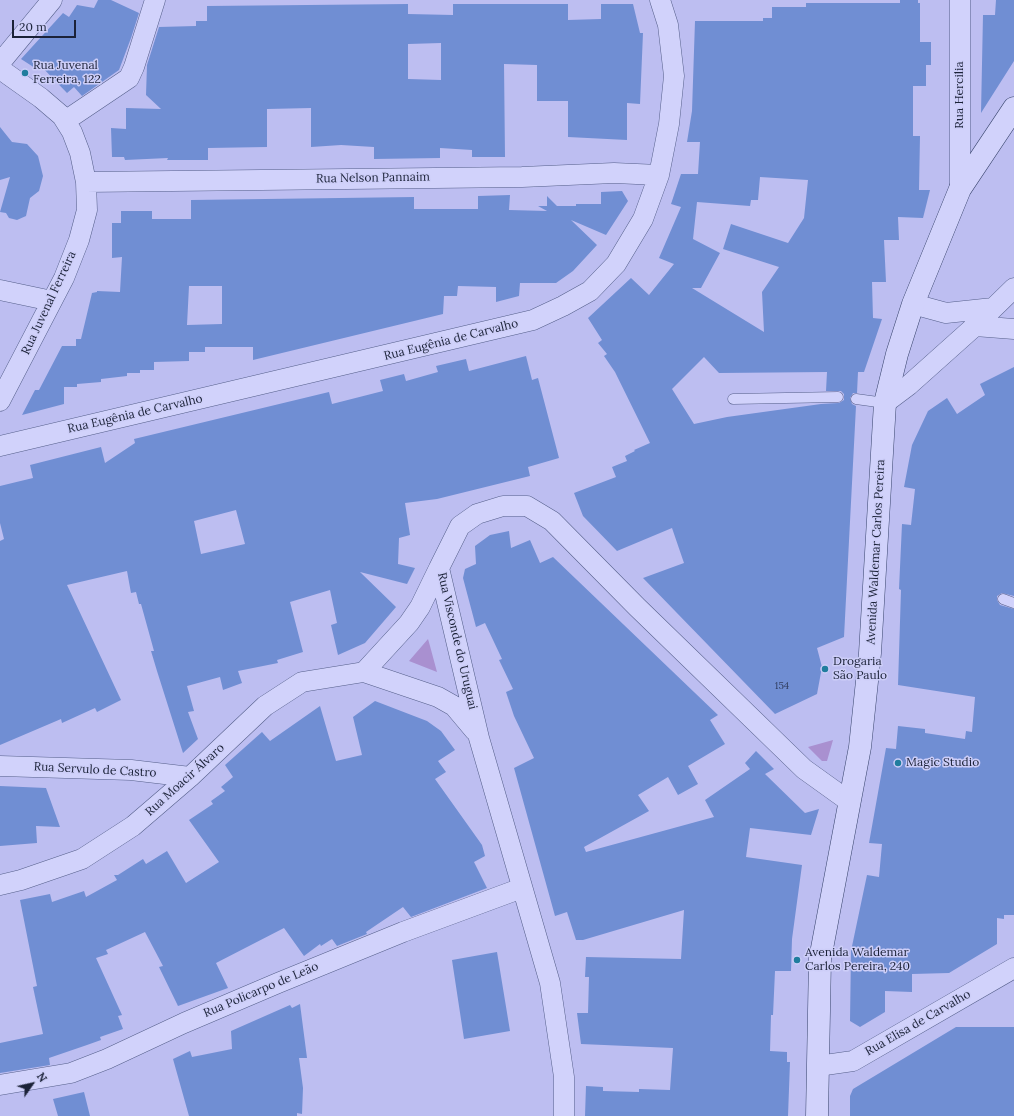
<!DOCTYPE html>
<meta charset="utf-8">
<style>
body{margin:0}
#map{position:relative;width:1014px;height:1116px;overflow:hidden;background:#bdbef1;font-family:Lora,serif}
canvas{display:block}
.north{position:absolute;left:12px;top:1064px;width:40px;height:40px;-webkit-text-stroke:3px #cdcef8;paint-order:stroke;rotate:56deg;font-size:11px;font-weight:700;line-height:16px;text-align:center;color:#1b2238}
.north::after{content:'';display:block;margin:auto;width:14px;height:18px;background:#1b2238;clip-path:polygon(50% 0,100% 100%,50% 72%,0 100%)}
.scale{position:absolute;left:12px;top:20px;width:64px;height:18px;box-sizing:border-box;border:2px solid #1b2238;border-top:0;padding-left:5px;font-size:12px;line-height:14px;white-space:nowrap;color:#1b2238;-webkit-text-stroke:3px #cdcef8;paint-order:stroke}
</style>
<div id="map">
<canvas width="1014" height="1116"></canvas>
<div class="north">N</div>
<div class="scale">20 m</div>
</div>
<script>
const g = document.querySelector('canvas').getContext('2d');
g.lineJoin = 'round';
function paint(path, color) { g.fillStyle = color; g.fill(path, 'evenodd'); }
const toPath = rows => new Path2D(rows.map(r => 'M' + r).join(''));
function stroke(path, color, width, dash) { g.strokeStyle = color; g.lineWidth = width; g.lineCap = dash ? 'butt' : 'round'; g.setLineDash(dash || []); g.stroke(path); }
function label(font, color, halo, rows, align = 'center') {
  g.font = font + ' Lora,serif'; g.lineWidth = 3; g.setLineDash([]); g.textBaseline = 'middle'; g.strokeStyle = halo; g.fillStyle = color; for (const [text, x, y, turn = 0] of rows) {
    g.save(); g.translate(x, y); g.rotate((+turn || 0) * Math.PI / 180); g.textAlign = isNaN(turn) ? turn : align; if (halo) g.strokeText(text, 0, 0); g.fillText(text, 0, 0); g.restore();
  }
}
paint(toPath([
 [428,639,430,646,437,672,409,661],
 [833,740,827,761,822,761,808,747]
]), '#a990d0');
paint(toPath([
 [98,0,111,0,139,13,131,38,119,70,82,96,74,87,67,93,39,64,35,68,21,59,63,13,69,17,77,5,94,8],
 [900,0,918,0,918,3,920,3,920,42,931,42,931,65,926,65,926,86,913,86,913,136,920,136,919,190,930,190,923,218,898,217,899,240,884,240,886,282,872,282,873,318,882,319,864,372,858,372,857,393,853,393,850,398,852,404,856,406,844,637,817,648,822,667,817,694,775,714,643,578,684,563,672,528,617,551,583,516,574,493,616,477,612,467,627,461,625,456,635,451,634,450,650,443,615,372,604,356,607,354,598,343,602,340,588,318,631,278,649,295,674,264,659,258,681,207,671,204,681,174,698,174,700,142,687,142,692,111,695,21,763,21,763,18,772,18,772,7,806,7,806,3,900,3],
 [760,177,808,180,804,218,788,243,731,224,723,249,779,267,762,292,764,332,692,288,701,288,720,253,693,239,697,202,750,206,751,200,758,200],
 [704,357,719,373,827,372,826,391,841,391,844,394,844,400,839,403,821,404,727,417,694,424,672,389],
 [996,0,1014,0,1014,61,981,113,983,15,995,15],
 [408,4,408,14,453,15,453,4,568,4,568,20,601,19,601,4,633,4,640,33,643,33,640,104,627,103,627,140,568,137,568,101,537,101,537,65,504,64,505,157,472,157,472,150,440,148,440,158,374,159,374,147,341,145,311,147,311,108,267,109,267,147,208,148,208,160,167,160,168,158,125,160,124,157,112,157,111,128,126,129,126,108,161,109,146,95,147,65,159,27,196,26,196,21,207,21,207,6],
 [441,43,441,80,408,79,408,44],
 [0,127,12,142,27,144,38,156,43,176,39,191,30,198,26,216,17,220,9,218,6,213,0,212,10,177,0,180],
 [622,191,628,201,606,235,571,220,597,245,573,271,556,283,520,283,519,296,496,302,496,287,458,286,457,296,444,296,443,314,253,360,253,347,205,347,205,352,189,352,189,361,154,362,154,370,140,370,140,373,127,373,127,376,101,379,101,382,77,384,77,387,64,387,64,404,22,415,35,390,39,390,62,346,76,346,76,339,81,339,92,293,97,292,97,291,120,292,122,257,112,258,112,223,121,223,121,211,152,211,152,219,191,219,191,200,414,197,414,209,478,209,478,196,510,195,509,210,547,211,538,206,547,206,547,196,557,206,576,206,576,204,601,204,601,192],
 [189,286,222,286,222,324,187,325],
 [526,356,532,380,538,378,559,458,528,467,530,476,437,499,405,503,410,535,399,538,398,564,415,568,407,584,360,572,396,607,365,643,338,655,331,625,337,623,330,590,290,602,303,652,277,660,278,663,238,671,242,683,223,690,220,677,187,686,194,711,188,712,198,739,183,753,157,671,151,651,154,651,141,604,139,604,136,592,131,593,127,571,67,585,121,700,97,712,95,708,62,723,61,719,0,745,0,541,4,539,0,523,0,486,33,478,30,465,101,447,105,463,135,443,134,439,329,392,332,404,383,391,380,380,404,374,406,381,438,372,436,366,466,359,469,371],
 [236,510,245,544,201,554,194,521],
 [1014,367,1014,596,1002,593,997,596,997,600,1000,605,1014,609,1014,915,1004,915,1004,919,997,918,997,944,949,973,912,974,912,992,885,991,885,1012,860,1027,850,1021,851,951,867,875,879,877,882,844,869,843,886,748,896,749,898,726,925,729,925,733,965,739,966,731,972,732,975,697,898,685,901,590,899,589,902,524,911,525,915,489,904,487,912,445,928,411,947,398,957,414,985,395,980,384],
 [509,531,511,548,530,540,540,563,553,557,718,715,710,720,725,744,688,766,698,784,678,795,668,777,638,795,649,811,584,847,586,852,714,817,705,800,750,769,745,763,756,751,774,769,765,774,805,813,819,809,811,835,750,828,746,857,802,865,792,939,791,971,775,971,773,1015,771,1015,770,1051,787,1052,787,1062,790,1062,788,1116,585,1116,586,1086,603,1087,603,1091,639,1092,639,1089,670,1090,673,1048,581,1044,577,1013,588,1013,589,977,585,977,586,957,681,959,684,910,583,940,576,940,567,912,555,916,514,768,534,758,514,716,506,692,513,689,499,660,502,659,485,623,476,627,463,578,465,569,476,564,475,546,490,535],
 [375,701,427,721,441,731,455,750,438,761,446,772,435,779,482,845,485,856,474,862,487,888,411,917,403,907,366,932,367,934,337,946,332,939,321,946,320,944,304,956,284,928,216,963,228,988,178,1006,159,967,163,966,145,932,106,950,108,954,96,958,122,1015,118,1016,123,1029,100,1037,101,1040,87,1045,49,1058,50,1065,0,1073,0,1043,43,1034,33,987,37,986,20,900,50,894,52,902,84,891,86,897,117,880,114,875,118,875,143,859,146,864,167,851,186,883,219,862,189,820,213,804,211,801,225,791,221,787,233,777,225,765,262,732,270,741,320,706,336,761,362,755,353,717],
 [0,786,46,788,60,827,36,826,37,843,0,846],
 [497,952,510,1031,464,1039,452,960],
 [300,1004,307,1058,299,1058,303,1088,302,1114,297,1113,297,1116,189,1116,173,1059,190,1051,192,1057,232,1049,231,1031,290,1005,292,1008],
 [956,1027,1014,1027,1014,1116,850,1116,850,1096,853,1089],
 [84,1092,90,1116,58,1116,53,1099]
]), '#708ed3');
const lane = toPath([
 [733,399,838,397],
 [856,399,885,403],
 [1003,599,1014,603]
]);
const street = toPath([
 [960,0,960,189],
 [0,63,52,0],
 [0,69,41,98,62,116,72,132,80,153,86,182,87,210,79,240,64,278,0,401],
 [65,121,129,78,134,67,155,0],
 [86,182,522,177,614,173,659,175],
 [0,290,52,301],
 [913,304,946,313,993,308],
 [975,326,1014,329],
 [885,403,909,385,975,326,1014,288],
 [0,446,533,320,563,306,590,291,616,264,643,219,659,175,669,124,674,76,668,25,660,0],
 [364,672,409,623,420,607,439,568],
 [0,766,131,770,190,777],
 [0,885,21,880,82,859,133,826,190,777,265,706,302,682,364,672,438,697,454,706,475,731],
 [818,1066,853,1061,1014,968],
 [0,1085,71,1073,107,1059,184,1023,278,983,403,932,522,888],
 [564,1116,564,1077,550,983,479,738,439,568,460,526,477,514,503,506,527,506,552,521,637,607,804,769,850,802]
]);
const secondary = toPath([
 [817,1116,820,959,860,747,870,653,885,403,897,354,913,304,960,189,1014,108]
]);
stroke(lane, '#555f8a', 11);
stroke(street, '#555f8a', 21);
stroke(secondary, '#38446c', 23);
stroke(lane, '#d1d2fb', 10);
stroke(street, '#d1d2fb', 20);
stroke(secondary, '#d1d2fb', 22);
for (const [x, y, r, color] of [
 [25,73,4,"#207d9e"],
 [825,669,4,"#207d9e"],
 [898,763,4,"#207d9e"],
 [797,960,4,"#207d9e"]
]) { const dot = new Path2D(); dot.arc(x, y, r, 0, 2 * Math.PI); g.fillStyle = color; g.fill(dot); stroke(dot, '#cdcef8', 1.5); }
label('10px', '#303d5f', null, [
 ["154",782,686]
]);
label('12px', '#1b2238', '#cdcef8', [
 ["Rua Juvenal",33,66],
 ["Ferreira, 122",33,80],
 ["Drogaria",833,662],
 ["São Paulo",833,676],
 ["Magic Studio",906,763],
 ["Avenida Waldemar",805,953],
 ["Carlos Pereira, 240",805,967]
], 'left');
label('12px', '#1b2238', '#cdcef8', [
 ["Rua Hercilia",960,95,-90],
 ["Rua Nelson Pannaim",373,178,-1],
 ["Rua Juvenal Ferreira",49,303,-65],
 ["Rua Eugênia de Carvalho",451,340,-14],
 ["Rua Eugênia de Carvalho",135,414,-13],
 ["Avenida Waldemar Carlos Pereira",876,552,-87],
 ["Rua Visconde do Uruguai",457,641,77],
 ["Rua Servulo de Castro",95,770,3],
 ["Rua Moacir Álvaro",185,780,-42],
 ["Rua Policarpo de Leão",261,990,-23],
 ["Rua Elisa de Carvalho",918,1023,-30]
]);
</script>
